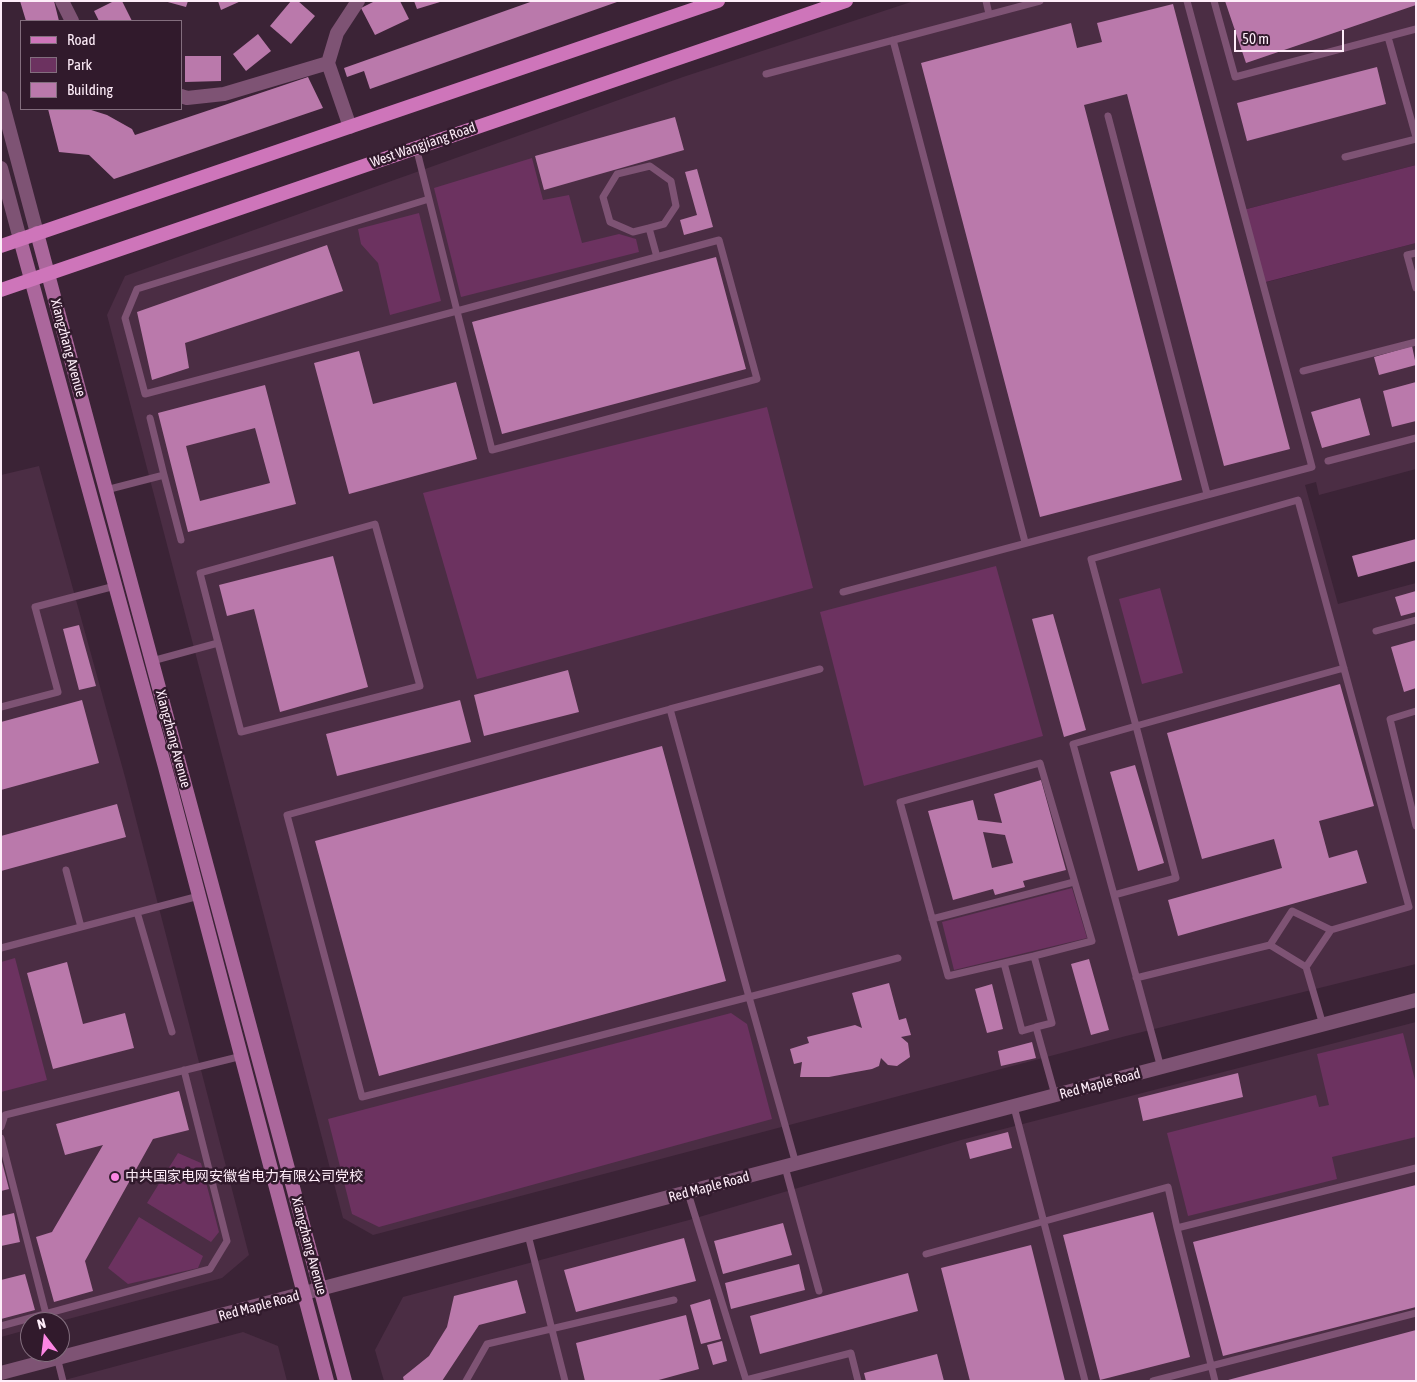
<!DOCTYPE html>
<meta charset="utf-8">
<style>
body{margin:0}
#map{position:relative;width:1417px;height:1382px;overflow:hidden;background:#3b2336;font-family:"Asap Condensed",sans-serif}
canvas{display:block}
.frame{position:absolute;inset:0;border:2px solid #feedf9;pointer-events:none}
.legend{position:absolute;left:20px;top:20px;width:162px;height:90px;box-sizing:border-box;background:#311a2c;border:1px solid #836e7e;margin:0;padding:6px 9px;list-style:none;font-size:15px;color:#feedf9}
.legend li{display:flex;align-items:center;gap:10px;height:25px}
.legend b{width:25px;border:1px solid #836e7e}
.north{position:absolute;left:20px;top:1312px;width:50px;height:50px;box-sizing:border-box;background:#311a2c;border:1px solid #836e7e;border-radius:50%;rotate:345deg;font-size:14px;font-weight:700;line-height:20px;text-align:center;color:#feedf9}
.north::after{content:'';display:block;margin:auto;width:18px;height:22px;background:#fc86e3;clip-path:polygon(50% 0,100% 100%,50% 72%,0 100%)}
.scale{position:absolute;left:1234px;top:30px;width:110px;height:22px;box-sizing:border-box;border:2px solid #feedf9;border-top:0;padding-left:6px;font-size:15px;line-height:18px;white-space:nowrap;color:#feedf9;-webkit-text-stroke:4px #311a2c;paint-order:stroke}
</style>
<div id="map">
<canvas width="1417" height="1382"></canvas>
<div class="frame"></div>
<ul class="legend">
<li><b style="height:6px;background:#ce75ba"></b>Road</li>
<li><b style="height:14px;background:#6c3260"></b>Park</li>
<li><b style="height:14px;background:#ba79ab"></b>Building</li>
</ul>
<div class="north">N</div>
<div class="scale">50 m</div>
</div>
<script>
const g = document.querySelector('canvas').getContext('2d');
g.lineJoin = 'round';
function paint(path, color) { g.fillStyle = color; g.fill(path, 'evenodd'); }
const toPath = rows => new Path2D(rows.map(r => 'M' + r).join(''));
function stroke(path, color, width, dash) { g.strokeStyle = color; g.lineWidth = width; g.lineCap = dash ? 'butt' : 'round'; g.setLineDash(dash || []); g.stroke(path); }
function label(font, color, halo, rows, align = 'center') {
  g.font = font + ' "Asap Condensed","Noto Sans SC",sans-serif'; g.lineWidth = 5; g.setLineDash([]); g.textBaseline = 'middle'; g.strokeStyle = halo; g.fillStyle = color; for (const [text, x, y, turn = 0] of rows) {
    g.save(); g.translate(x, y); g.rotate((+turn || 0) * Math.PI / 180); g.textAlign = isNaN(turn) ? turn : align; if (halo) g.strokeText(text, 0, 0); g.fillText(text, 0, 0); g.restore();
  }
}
paint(toPath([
 [914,1,1416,1,1416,165,1243,210,1263,283,1416,243,1416,469,1319,495,1316,482,1305,485,1338,604,1416,583,1416,964,1126,1036,373,1235,343,1218,107,315,125,276,683,77],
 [39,466,125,777,249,1255,222,1278,57,1322,30,1322,30,1329,1,1337,1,475],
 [1416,1022,1416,1381,384,1381,375,1350,403,1297,689,1220,961,1140],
 [243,1332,278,1346,287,1381,61,1381]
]), '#4b2d44');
paint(toPath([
 [532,158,543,200,569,195,582,243,619,234,636,239,639,252,461,297,434,188],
 [1416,165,1416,243,1262,283,1243,210],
 [419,213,441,301,390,315,378,263,361,244,358,229],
 [767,407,813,588,477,679,423,493],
 [996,566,1043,736,864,786,820,612],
 [1160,588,1183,673,1142,684,1119,599],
 [1072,888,1087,938,954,970,942,922],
 [15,958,47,1080,1,1092,1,962],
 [731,1013,747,1024,772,1119,379,1227,352,1214,328,1119],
 [1403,1033,1416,1084,1416,1137,1332,1157,1337,1179,1188,1216,1167,1133,1316,1095,1319,1107,1329,1105,1317,1054],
 [178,1153,201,1163,219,1232,211,1242,147,1203],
 [139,1217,203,1256,198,1268,128,1284,108,1268]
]), '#6c3260');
paint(toPath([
 [20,1,54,1,59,21,26,21],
 [114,1,122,1,132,21,99,21,94,11],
 [164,1,188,1,186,7],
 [218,1,241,1,221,10],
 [291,1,298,1,315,16,291,44,270,26],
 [375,1,400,1,409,19,375,35,361,8],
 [414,1,440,1,440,2,417,9],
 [533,1,617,2,370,89,364,71,347,77,344,68],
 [1225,1,1416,1,1416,5,1246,63],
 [1173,4,1290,449,1224,466,1127,94,1084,105,1182,480,1040,517,921,63,1071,23,1077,48,1102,42,1097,23],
 [258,34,271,51,246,71,233,54],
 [185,56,221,56,221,81,185,82],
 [1377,67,1386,104,1247,141,1237,103],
 [308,77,323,108,114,179,89,155,59,152,48,109,88,109,107,115,132,129,135,135],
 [675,117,684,150,544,190,535,156],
 [697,169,713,227,684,235,680,220,697,215,685,172],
 [327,245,343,291,185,343,189,368,152,380,137,312],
 [716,257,746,369,502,434,472,322],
 [1412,346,1416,365,1379,375,1374,357],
 [359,351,373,404,456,382,477,459,349,494,314,363],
 [1416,382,1416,421,1392,427,1383,391],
 [265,385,296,504,188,532,158,413],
 [255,428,270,483,200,501,186,446],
 [1360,398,1370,435,1322,448,1311,412],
 [1416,539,1416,561,1358,577,1352,556],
 [333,556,368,687,280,712,254,609,227,616,219,585],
 [1416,591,1416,612,1401,616,1395,597],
 [1053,614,1086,730,1064,737,1032,619],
 [79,625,96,686,79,690,63,629],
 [1416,640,1416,688,1404,692,1391,647],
 [568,670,579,712,484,736,474,695],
 [1340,684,1374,806,1319,821,1329,858,1357,850,1367,883,1178,936,1168,900,1282,868,1274,839,1202,859,1167,733],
 [82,700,99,763,1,790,1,722],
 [460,700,471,742,337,776,326,734],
 [662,746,726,981,379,1076,315,841],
 [1135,765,1164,863,1138,871,1110,772],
 [1041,780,1066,870,1023,881,1025,887,995,895,993,889,953,900,928,811,973,800,978,820,1002,823,994,794],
 [983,832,1005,835,1013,863,992,868],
 [117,804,126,837,1,871,1,836],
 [1089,959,1109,1030,1091,1035,1071,964],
 [67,962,83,1024,125,1013,134,1048,53,1069,27,973],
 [889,983,899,1020,906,1018,911,1035,901,1037,908,1043,910,1057,897,1066,888,1065,881,1058,879,1066,872,1069,829,1077,800,1077,802,1062,794,1064,790,1049,809,1043,807,1037,855,1025,862,1028,852,993],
 [992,984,1003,1029,987,1033,975,989],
 [1032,1042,1036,1058,1001,1066,998,1051],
 [1238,1073,1243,1097,1143,1121,1138,1098],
 [179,1091,189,1130,153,1139,85,1261,93,1291,54,1302,36,1237,52,1232,103,1145,65,1155,56,1124],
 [1008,1132,1012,1148,970,1159,966,1143],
 [1,1158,9,1189,1,1191],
 [1416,1185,1416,1307,1223,1356,1193,1242],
 [1153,1212,1190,1357,1100,1380,1063,1235],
 [14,1213,20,1242,1,1246,1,1216],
 [783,1223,792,1255,723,1274,714,1241],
 [684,1238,696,1281,576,1312,564,1270],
 [1031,1245,1065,1381,970,1381,941,1268],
 [799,1264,805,1290,731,1309,725,1283],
 [908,1273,918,1311,760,1354,750,1316],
 [25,1274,35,1310,1,1319,1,1280],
 [517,1280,526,1313,479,1325,442,1381,404,1381,403,1377,429,1356,447,1327,454,1296],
 [710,1299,721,1339,701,1344,690,1305],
 [686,1315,699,1369,655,1381,585,1381,576,1343],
 [1416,1330,1416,1381,1229,1381,1228,1380],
 [722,1341,727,1361,713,1365,707,1345],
 [937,1354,944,1381,866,1381,864,1373]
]), '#ba79ab');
stroke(toPath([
 [986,1,989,14],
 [1214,1,1235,77,1416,29],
 [1388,37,1416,137],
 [893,40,1025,542],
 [766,74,1040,1],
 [1108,116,1207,494],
 [416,147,457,311,145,394,125,318,137,289,429,199],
 [1345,157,1416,139],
 [649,228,633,232,610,222,603,197,617,174,650,166,671,181,676,206,664,224,649,228,657,257],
 [719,240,757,379,492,450,457,311,719,240],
 [1416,253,1407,255,1416,288],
 [1303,371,1416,342],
 [1328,461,1416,438],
 [164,475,181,540],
 [106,490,164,475,150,418],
 [843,592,1312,467,1187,1],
 [1376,631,1416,620],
 [152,661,218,643,241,732,420,686,375,524,200,573,218,643],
 [1,707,58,692,35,607,115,586],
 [670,709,820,669],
 [1416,711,1390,719,1416,826],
 [66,870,81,927],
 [1114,895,1176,878,1136,726,1344,668],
 [137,912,172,1032],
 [932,919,1074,882],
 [1270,945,1306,967],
 [1,948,199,896],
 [1004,963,1034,956],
 [1136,978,1270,945,1292,911,1331,930],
 [1036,1027,1052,1023,1034,956,1092,941,1040,763,900,802,948,976,1004,963,1022,1031,1036,1027,1055,1095],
 [1161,1068,1073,744,1136,726,1091,559,1298,500,1409,907,1331,930,1306,967,1323,1025],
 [1014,1107,1085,1381],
 [1,1127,5,1115,242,1056],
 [1,1138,48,1322],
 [796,1164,749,997,670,709,287,815,362,1097,749,997,898,958],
 [785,1167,819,1291],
 [688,1193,746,1380,851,1353,858,1381],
 [1177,1228,1215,1381],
 [528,1235,565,1381],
 [926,1254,1168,1187,1177,1228,1416,1168],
 [1,1326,210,1269,227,1241,184,1070],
 [57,1357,63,1381],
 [466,1381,487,1344,674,1300],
 [1153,1381,1416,1313]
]), '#7e5374', 7);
stroke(toPath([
 [62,1,72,21],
 [181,96,187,98,224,94,328,63],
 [350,127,328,63,337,33,358,1]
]), '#7e5374', 14);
stroke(toPath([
 [1,98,37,233],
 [1,168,20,239],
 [1,1373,1416,1000]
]), '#7e5374', 14);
stroke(toPath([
 [37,233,345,1381],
 [20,239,165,767,327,1381]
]), '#ab679c', 14);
stroke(toPath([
 [1,246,718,1],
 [1,290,846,1]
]), '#ce75ba', 14);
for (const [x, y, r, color] of [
 [115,1177,5,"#fc86e3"]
]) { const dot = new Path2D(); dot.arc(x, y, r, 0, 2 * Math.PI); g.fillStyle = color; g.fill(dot); stroke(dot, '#311a2c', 2); }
label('14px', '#feedf9', '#311a2c', [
 ["West Wangjiang Road",423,145,-19],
 ["Xiangzhang Avenue",68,348,75],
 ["Xiangzhang Avenue",173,739,75],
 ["Red Maple Road",1100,1084,-15],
 ["Red Maple Road",709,1187,-15],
 ["Xiangzhang Avenue",309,1246,75],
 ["Red Maple Road",259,1306,-15]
]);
label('14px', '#feedf9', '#311a2c', [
 ["中共国家电网安徽省电力有限公司党校",125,1177]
], 'left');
</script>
